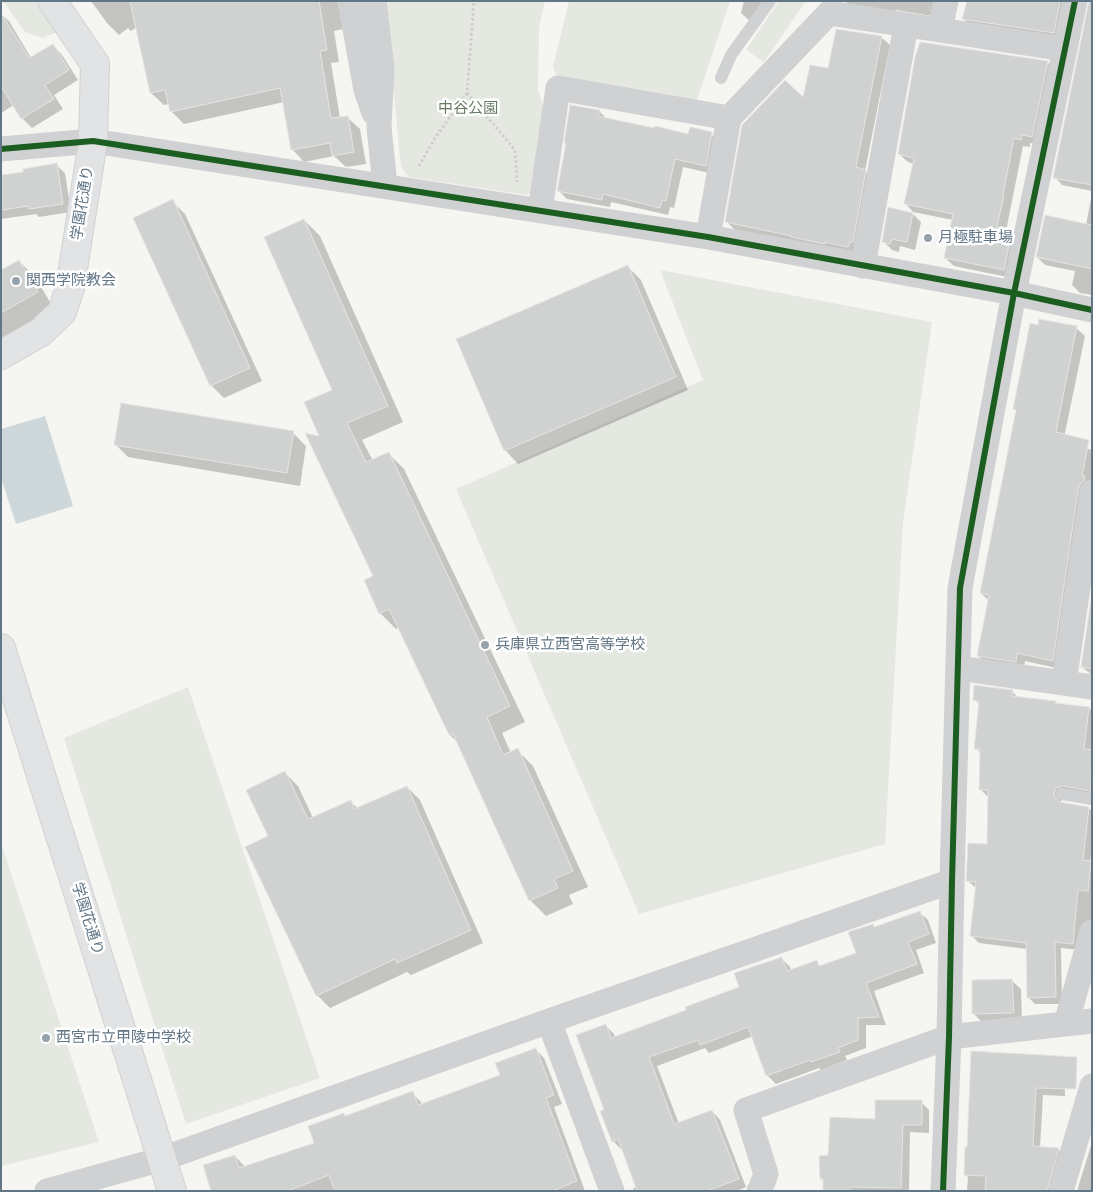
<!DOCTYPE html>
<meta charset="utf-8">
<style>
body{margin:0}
#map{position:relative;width:1093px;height:1192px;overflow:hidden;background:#f5f5f2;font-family:"DM Sans",sans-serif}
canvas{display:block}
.frame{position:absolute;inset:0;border:2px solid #627685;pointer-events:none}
</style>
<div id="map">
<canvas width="1093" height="1192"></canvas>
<div class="frame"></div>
</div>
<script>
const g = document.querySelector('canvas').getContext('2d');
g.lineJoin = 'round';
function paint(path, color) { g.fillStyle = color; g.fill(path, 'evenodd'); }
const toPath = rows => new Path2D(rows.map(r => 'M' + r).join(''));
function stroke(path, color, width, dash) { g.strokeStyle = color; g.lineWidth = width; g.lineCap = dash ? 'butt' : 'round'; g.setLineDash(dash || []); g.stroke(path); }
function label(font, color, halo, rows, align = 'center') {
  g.font = font + ' "DM Sans","Noto Sans JP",sans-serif'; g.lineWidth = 5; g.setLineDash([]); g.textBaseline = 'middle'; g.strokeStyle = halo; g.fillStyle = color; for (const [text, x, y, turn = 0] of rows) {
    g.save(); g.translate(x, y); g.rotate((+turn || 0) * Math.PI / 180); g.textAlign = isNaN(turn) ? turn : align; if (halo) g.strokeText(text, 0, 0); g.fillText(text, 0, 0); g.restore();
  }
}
paint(toPath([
 [3,1,41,1,59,31,43,38,25,32],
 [385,1,545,1,539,28,538,90,547,119,537,188,527,195,409,177,401,167],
 [569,1,730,1,697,100,559,80,553,67],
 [779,1,806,1,764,62,746,50],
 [660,270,932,322,903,522,885,844,639,914,456,489,703,380],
 [188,687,320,1078,186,1124,64,738],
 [1,843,99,1142,1,1166]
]), '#e4e8e0');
paint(toPath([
 [45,416,73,506,16,524,1,478,1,429]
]), '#ced7da');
paint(toPath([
 [91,1,337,1,338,3,343,29,334,31,339,62,331,63,340,118,347,117,360,129,366,164,346,167,334,156,304,162,292,149,284,102,184,124,171,111,169,104,164,105,151,93,137,27,131,31,128,28,119,35,107,23],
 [744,1,763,1,750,21,741,13],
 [845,1,934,1,932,16,896,10,895,14,851,8],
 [968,1,1070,1,1061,40,971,26,964,19],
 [1092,1,1092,191,1062,185,1055,177],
 [1,14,9,21,31,58,53,45,62,55,78,80,54,95,63,109,32,128,22,118,14,105,1,113],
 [881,37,890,45,865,171,874,180,857,255,735,230,727,222,804,99,829,70],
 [1047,62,1056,71,1040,145,1030,143,1030,147,1023,146,1005,236,1011,237,1019,245,1012,278,954,266,945,258,953,220,913,212,905,203,913,164,908,162,899,154],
 [599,111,607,119,689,135,711,134,719,142,714,174,683,167,674,208,670,207,668,215,611,202,610,207,567,199,559,191],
 [56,165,65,173,71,212,39,217,36,214,1,219,1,176,25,173],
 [1092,193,1092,295,1080,293,1072,285,1075,271,1045,265,1037,257,1086,225],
 [172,201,185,214,262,381,224,398,211,385],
 [913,214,921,222,915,250,900,246,899,252,892,250,883,241],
 [304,220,320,236,403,422,362,440,373,461,388,453,404,469,525,722,502,733,511,753,517,750,533,766,588,887,569,895,573,904,546,916,530,900,459,744,450,735,399,628,396,629,380,613,374,576,321,437,334,390],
 [19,261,36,278,54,309,1,340,1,272],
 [628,267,641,280,688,390,518,464,506,451,458,340],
 [1039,326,1076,328,1085,336,1064,438,1067,442,1092,450,1092,489,1061,669,1025,661,1024,669,987,664,978,656,989,601,981,593,1017,411,1014,408],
 [293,433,306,446,300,486,128,457,115,444],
 [1092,601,1092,675,1082,667],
 [1012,691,1018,698,1055,702,1058,705,1092,709,1092,796,1062,797,1061,803,1088,808,1092,811,1092,849,1090,862,1092,862,1092,927,1081,950,1061,948,1062,1004,1035,1004,1028,997,1027,949,979,943,972,936,976,888,968,881,988,846,990,797,988,797,980,789,981,754,976,748,980,705,974,699],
 [285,773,298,786,313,818,350,801,358,809,407,787,420,800,483,943,411,975,407,972,330,1008,317,995,270,837],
 [919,912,928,920,936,943,916,950,924,973,874,991,886,1025,866,1025,866,1048,845,1056,847,1060,821,1070,819,1068,776,1084,768,1076,753,1036,709,1053,705,1048,657,1066,679,1124,712,1111,720,1120,746,1187,737,1191,634,1191,633,1188,637,1187,623,1149,621,1149,613,1141,606,1111,606,1026,614,1034,615,1038,688,1010,741,987,781,958,790,967,791,971,816,962,821,967,858,954,873,925,876,928],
 [1012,981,1021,989,1022,1021,982,1022,974,1014],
 [535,1049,544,1058,562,1104,554,1107,585,1191,213,1191,235,1156,245,1167,316,1144,343,1114,346,1117,412,1093,421,1102,423,1105,501,1076],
 [972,1053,1064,1065,1065,1096,1043,1095,1040,1148,1058,1149,1066,1157,1056,1191,967,1191,968,1177,965,1174,968,1148],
 [921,1102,929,1110,929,1133,910,1132,909,1191,824,1191,824,1181,821,1178,829,1156,876,1120],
 [1092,1142,1092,1191,1077,1191]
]), '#0003');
const building = toPath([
 [130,1,319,1,327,50,320,51,331,118,348,116,354,152,332,156,330,143,291,150,280,88,170,112,165,90,150,93,130,1],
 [967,1,1060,1,1054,33,962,19,967,1],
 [1089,1,1092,1,1092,185,1053,178,1089,1],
 [1,13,29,58,53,44,69,70,45,85,54,99,21,119,1,86,1,13],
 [836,29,882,36,856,167,866,170,853,242,850,242,848,247,825,242,825,244,791,237,792,236,725,222,742,125,785,80,803,97,810,65,828,68,836,29],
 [920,42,1048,61,1032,137,1022,135,1021,140,1014,138,1003,194,1004,194,996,232,1011,236,1004,270,944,258,953,214,904,204,914,158,898,154,915,57,920,42],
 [570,105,600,110,598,116,654,128,655,126,688,134,690,127,712,132,706,166,675,159,666,201,662,200,660,208,603,194,602,200,557,191,566,143,564,143,570,105],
 [57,163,63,204,29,209,29,206,1,210,1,175,23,172,23,169,57,163],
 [173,199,250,368,210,386,133,218,173,199],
 [888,207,913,213,907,242,892,239,890,244,882,242,888,207],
 [1045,215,1092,225,1092,269,1036,257,1045,215],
 [304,219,388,406,347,423,366,462,389,452,510,706,487,717,503,755,518,748,573,871,554,879,558,888,529,901,453,734,449,735,389,609,379,614,364,580,373,576,305,433,319,436,304,402,332,390,264,237,304,219],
 [19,260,38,292,1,313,1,270,19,260],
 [628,265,676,377,504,451,456,339,628,265],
 [1039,319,1077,326,1056,432,1089,440,1082,476,1085,476,1084,481,1080,484,1078,490,1053,661,1017,653,1016,662,977,656,989,595,980,593,1016,410,1013,409,1030,323,1038,325,1039,319],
 [121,403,294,431,287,473,114,445,121,403],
 [1092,593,1092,669,1081,667,1092,593],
 [974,685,1013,690,1012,696,1056,701,1055,703,1089,707,1084,749,1092,750,1091,791,1063,786,1056,788,1054,793,1055,797,1060,802,1089,807,1083,860,1091,861,1088,891,1078,890,1073,944,1055,942,1056,997,1027,998,1026,943,970,936,976,882,966,881,968,843,987,844,988,790,979,790,980,749,974,749,979,701,973,700,974,685],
 [285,771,308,819,351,800,354,809,407,786,471,930,397,963,395,959,316,996,245,847,268,836,246,790,285,771],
 [920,911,929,934,908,942,917,964,866,983,879,1017,858,1018,858,1040,838,1048,840,1052,811,1062,810,1060,766,1076,748,1027,700,1045,698,1040,649,1057,674,1124,712,1110,739,1179,707,1191,637,1191,618,1139,612,1142,600,1111,604,1110,576,1035,606,1024,611,1038,686,1010,685,1007,739,987,734,973,782,957,787,971,817,960,819,966,856,953,848,932,873,924,874,927,920,911],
 [1012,979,1014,1013,972,1014,972,980,1012,979],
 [536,1048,554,1095,546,1098,577,1181,552,1191,335,1191,329,1175,287,1191,211,1191,203,1165,235,1155,239,1168,314,1143,308,1126,344,1113,345,1116,413,1091,418,1105,500,1075,495,1063,536,1048],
 [971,1051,1077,1057,1076,1089,1036,1088,1033,1146,1059,1148,1047,1191,985,1191,986,1176,964,1175,965,1147,967,1147,971,1051],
 [875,1100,922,1100,922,1125,903,1125,901,1188,850,1187,850,1191,823,1191,823,1179,820,1179,819,1156,828,1155,830,1117,875,1119,875,1100]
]);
paint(building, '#d0d1d1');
stroke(building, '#e4e4e2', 1);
const secondary = toPath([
 [1,355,41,332,62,312,70,288,93,141,95,64,52,1],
 [1,648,172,1191]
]);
stroke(secondary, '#d0d2d2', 30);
stroke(toPath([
 [467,93,515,150,517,182],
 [419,166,435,138,467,93,474,1]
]), '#cecece', 3, [2.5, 2.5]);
stroke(toPath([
 [721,78,731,55,770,1],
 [1062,794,1092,799]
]), '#d0d1d2', 12);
stroke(toPath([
 [350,1,366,90,374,113],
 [374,1,382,69,379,127,385,186],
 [940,30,946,1],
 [1,149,93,141,708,237,1014,293,1092,310],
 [540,211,558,88,729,118,829,13,1064,49],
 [708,237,729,118],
 [863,266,906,25],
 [958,668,1092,687],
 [1064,683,1092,492],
 [549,1021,612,1191],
 [1066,1024,1092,932],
 [47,1191,162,1159,549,1021,952,881],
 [759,1191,760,1190,766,1174,746,1110,949,1037,1092,1021],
 [943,1191,949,1037,952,881,960,588,1014,293,1075,1],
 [1061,1191,1092,1086]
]), '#d0d1d2', 25);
stroke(secondary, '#e2e3e4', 28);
stroke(toPath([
 [1,149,93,141,708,237,1014,293,1092,310],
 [943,1191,949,1037,952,881,960,588,1014,293,1075,1]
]), '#1b5e20', 6);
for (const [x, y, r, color] of [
 [928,238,5,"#95a2ab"],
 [16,281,5,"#95a2ab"],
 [485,645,5,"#95a2ab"],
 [46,1038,5,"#95a2ab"]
]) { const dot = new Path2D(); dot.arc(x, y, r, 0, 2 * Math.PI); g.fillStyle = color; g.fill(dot); stroke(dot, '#fff', 2); }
label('15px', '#677c62', '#fff', [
 ["中谷公園",468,109]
]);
label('15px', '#627685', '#fff', [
 ["学園花通り",83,203,-81],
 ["学園花通り",87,919,73]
]);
label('15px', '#627685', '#fff', [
 ["月極駐車場",938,238],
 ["関西学院教会",26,281],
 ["兵庫県立西宮高等学校",495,645],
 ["西宮市立甲陵中学校",56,1038]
], 'left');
</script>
